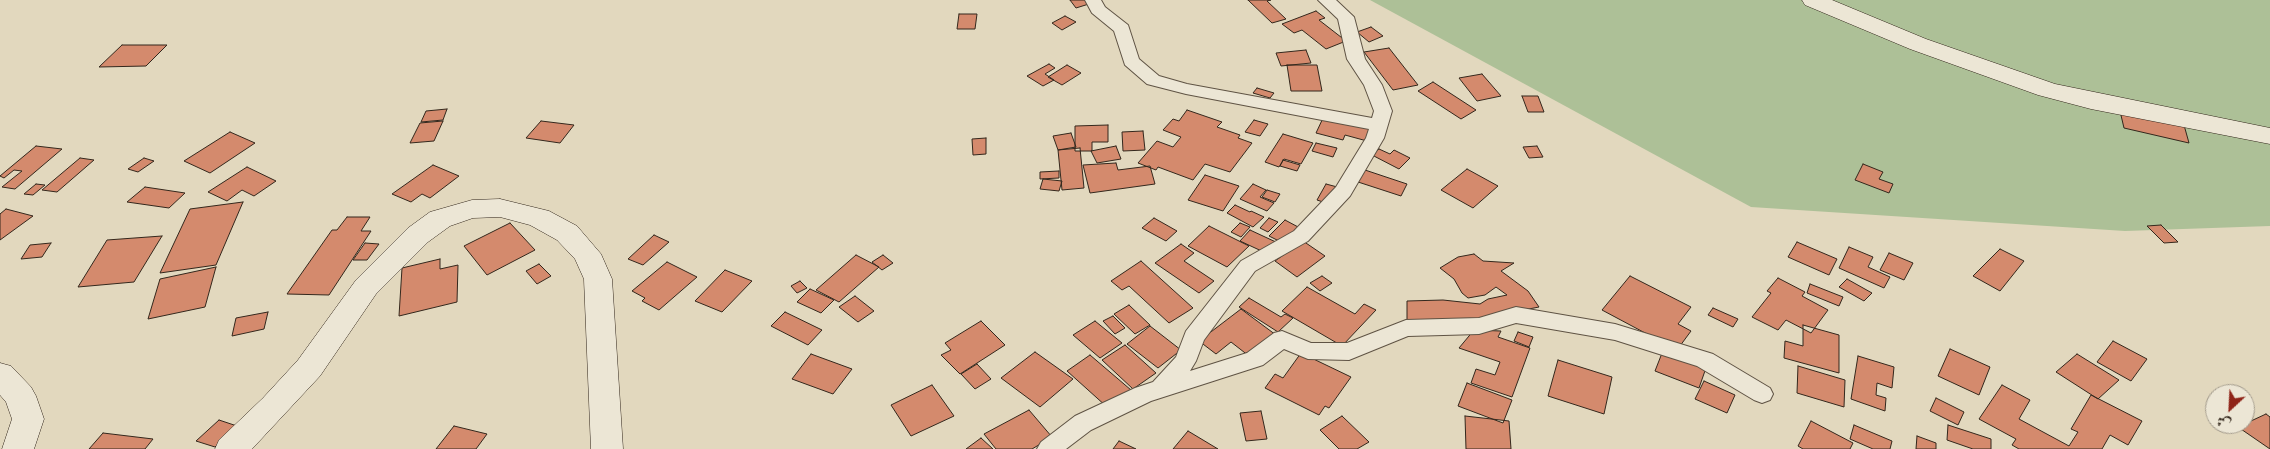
<!DOCTYPE html>
<meta charset="utf-8">
<style>
body{margin:0}
#map{position:relative;width:2270px;height:449px;overflow:hidden;background:#e2d8be;font-family:"Libre Bodoni",Amiri,serif}
canvas{display:block}
.north{position:absolute;left:2205px;top:384px;width:50px;height:50px;box-sizing:border-box;background:#ece6d5;border:1px solid #a29a8b;border-radius:50%;rotate:205deg;font-size:14px;font-weight:700;line-height:20px;text-align:center;color:#33271c}
.north::after{content:'';display:block;margin:auto;width:18px;height:22px;background:#8f2418;clip-path:polygon(50% 0,100% 100%,50% 72%,0 100%)}
</style>
<div id="map">
<canvas width="2270" height="449"></canvas>
<div class="north">ش</div>
</div>
<script>
const g = document.querySelector('canvas').getContext('2d');
g.lineJoin = 'round';
function paint(path, color) { g.fillStyle = color; g.fill(path, 'evenodd'); }
const toPath = rows => new Path2D(rows.map(r => 'M' + r).join(''));
function stroke(path, color, width, dash) { g.strokeStyle = color; g.lineWidth = width; g.lineCap = dash ? 'butt' : 'round'; g.setLineDash(dash || []); g.stroke(path); }
paint(toPath([
 [1370,0,2270,0,2270,226,2125,231,1751,207]
]), '#adc097');
const building = toPath([
 [1070,0,1089,0,1092,3,1076,8,1070,0],
 [1248,0,1271,0,1267,1,1286,19,1272,23,1248,0],
 [1316,11,1325,18,1319,20,1346,41,1326,49,1302,30,1294,33,1282,24,1316,11],
 [959,14,977,14,975,29,957,29,959,14],
 [1065,16,1076,22,1062,30,1052,23,1065,16],
 [1371,27,1383,36,1369,42,1357,32,1371,27],
 [122,45,167,45,146,66,99,67,122,45],
 [1389,48,1418,85,1393,90,1364,52,1389,48],
 [1306,50,1311,63,1281,66,1276,53,1306,50],
 [1049,64,1055,68,1045,74,1054,80,1043,86,1027,76,1049,64],
 [1067,65,1081,73,1062,85,1048,77,1067,65],
 [1287,65,1317,65,1322,91,1291,91,1287,65],
 [1482,74,1501,96,1477,101,1459,78,1482,74],
 [1433,82,1476,110,1461,119,1418,91,1433,82],
 [1257,88,1274,93,1270,98,1253,93,1257,88],
 [1522,96,1538,96,1544,112,1528,112,1522,96],
 [447,109,443,120,421,122,426,111,447,109],
 [1187,110,1222,122,1217,127,1240,135,1238,138,1252,143,1230,172,1205,164,1193,180,1158,167,1156,170,1138,163,1157,141,1173,147,1181,137,1163,130,1173,119,1179,121,1187,110],
 [2120,111,2184,125,2189,143,2124,128,2120,111],
 [1324,116,1373,128,1367,141,1345,135,1343,140,1316,133,1324,116],
 [1254,120,1268,124,1260,136,1245,132,1254,120],
 [443,121,434,141,410,143,420,123,443,121],
 [541,121,574,125,560,143,526,138,541,121],
 [1108,125,1108,142,1092,142,1092,151,1075,151,1075,126,1108,125],
 [1143,131,1145,150,1123,151,1122,132,1143,131],
 [230,132,255,143,210,173,184,161,230,132],
 [1071,133,1076,147,1058,150,1053,136,1071,133],
 [1283,134,1313,143,1301,164,1284,159,1279,167,1265,162,1283,134],
 [986,138,986,154,973,155,972,139,986,138],
 [1316,143,1337,148,1333,157,1312,151,1316,143],
 [36,146,62,149,15,189,2,187,22,171,14,170,4,178,0,176,36,146],
 [1116,146,1121,159,1097,163,1091,151,1116,146],
 [1537,146,1543,157,1529,158,1523,147,1537,146],
 [1080,148,1084,188,1062,190,1058,150,1080,148],
 [1379,149,1390,154,1394,150,1410,158,1399,169,1372,155,1379,149],
 [80,158,94,160,57,192,42,190,80,158],
 [144,158,154,161,138,172,128,169,144,158],
 [1283,160,1300,165,1297,171,1280,166,1283,160],
 [1116,163,1118,170,1150,166,1155,184,1090,193,1083,165,1116,163],
 [1863,164,1883,172,1879,179,1893,184,1889,193,1855,180,1863,164],
 [433,165,459,176,430,198,422,194,411,202,392,194,433,165],
 [247,167,276,181,254,196,242,190,227,201,208,192,247,167],
 [1362,169,1407,184,1401,196,1355,181,1362,169],
 [1467,169,1498,186,1473,208,1441,190,1467,169],
 [1059,171,1059,178,1040,179,1040,172,1059,171],
 [1205,175,1239,186,1223,211,1188,200,1205,175],
 [1043,179,1062,181,1059,191,1040,189,1043,179],
 [36,184,45,185,33,195,24,194,36,184],
 [1253,184,1266,190,1260,197,1274,203,1267,211,1240,199,1253,184],
 [1326,184,1341,188,1332,205,1317,200,1326,184],
 [145,187,185,193,169,208,127,202,145,187],
 [1267,190,1280,194,1275,202,1262,197,1267,190],
 [243,202,216,265,160,273,190,209,243,202],
 [1235,205,1250,212,1251,211,1264,217,1253,227,1227,213,1235,205],
 [6,209,33,216,0,240,0,214,6,209],
 [347,217,370,217,361,231,371,231,329,295,287,294,332,230,337,230,347,217],
 [1154,218,1177,231,1166,241,1142,228,1154,218],
 [1269,218,1278,222,1268,232,1260,228,1269,218],
 [1285,220,1300,228,1285,244,1269,236,1285,220],
 [510,223,535,250,487,275,464,246,510,223],
 [1240,223,1250,227,1241,237,1231,232,1240,223],
 [2161,225,2178,242,2164,243,2147,226,2161,225],
 [1209,226,1249,246,1227,267,1188,246,1209,226],
 [1250,230,1278,243,1268,254,1240,241,1250,230],
 [654,235,669,242,643,265,628,259,654,235],
 [162,236,134,282,78,287,107,240,162,236],
 [1303,241,1325,256,1297,277,1275,261,1303,241],
 [1797,242,1837,259,1829,275,1788,257,1797,242],
 [51,243,42,257,21,259,30,245,51,243],
 [365,243,379,244,367,260,353,260,365,243],
 [1181,244,1194,253,1184,261,1214,281,1199,293,1155,263,1181,244],
 [1849,247,1873,257,1868,267,1890,277,1884,288,1839,268,1849,247],
 [2000,249,2024,261,2000,291,1973,276,2000,249],
 [1889,253,1913,263,1904,280,1880,270,1889,253],
 [1474,254,1483,261,1514,263,1501,271,1528,291,1539,307,1498,315,1462,325,1407,320,1407,301,1443,300,1480,304,1488,299,1507,295,1496,287,1485,295,1468,298,1462,293,1454,279,1440,268,1458,257,1474,254],
 [856,255,879,267,839,302,816,290,856,255],
 [883,255,893,263,882,270,872,262,883,255],
 [440,259,440,269,458,265,457,302,399,316,402,268,440,259],
 [1141,261,1193,308,1169,323,1129,286,1122,290,1111,281,1141,261],
 [667,262,697,277,659,310,642,301,645,298,632,291,667,262],
 [539,264,551,276,537,284,526,271,539,264],
 [216,267,205,307,148,319,160,279,216,267],
 [725,270,752,281,722,312,695,301,725,270],
 [1322,276,1332,283,1320,291,1310,283,1322,276],
 [1630,276,1691,307,1678,324,1691,331,1677,350,1602,310,1630,276],
 [1778,278,1805,292,1802,296,1828,310,1811,333,1786,320,1778,330,1752,317,1771,293,1767,291,1778,278],
 [1847,279,1872,293,1864,301,1839,287,1847,279],
 [800,281,807,288,797,293,791,286,800,281],
 [1810,284,1843,297,1839,306,1807,293,1810,284],
 [1307,287,1355,314,1364,304,1376,310,1342,346,1282,311,1307,287],
 [810,289,834,300,821,313,797,302,810,289],
 [855,296,874,311,858,322,839,307,855,296],
 [1249,298,1281,317,1285,314,1293,318,1278,332,1239,307,1249,298],
 [1129,305,1150,325,1135,334,1114,314,1129,305],
 [1713,308,1738,319,1733,327,1708,315,1713,308],
 [1241,309,1276,335,1249,356,1231,342,1216,354,1199,341,1241,309],
 [268,312,264,329,232,336,236,318,268,312],
 [785,312,822,330,808,345,771,326,785,312],
 [1113,316,1125,328,1115,334,1103,321,1113,316],
 [981,321,1005,345,960,374,941,355,951,350,945,343,981,321],
 [1095,321,1122,343,1100,358,1073,335,1095,321],
 [1803,325,1839,335,1839,373,1784,358,1785,341,1803,346,1803,325],
 [1150,326,1181,350,1158,368,1127,344,1150,326],
 [1474,330,1501,331,1498,337,1530,348,1512,397,1471,383,1476,369,1495,375,1500,362,1459,348,1474,330],
 [1518,332,1533,337,1529,347,1514,341,1518,332],
 [2113,341,2147,359,2131,381,2097,362,2113,341],
 [1125,345,1156,373,1133,389,1102,360,1125,345],
 [1664,348,1707,365,1699,388,1655,371,1664,348],
 [1950,349,1990,367,1979,395,1938,376,1950,349],
 [1035,352,1073,379,1040,407,1001,378,1035,352],
 [1301,353,1351,377,1329,408,1325,406,1319,415,1265,388,1275,374,1283,378,1301,353],
 [811,354,852,369,833,394,792,379,811,354],
 [2077,354,2119,380,2098,399,2056,372,2077,354],
 [1090,355,1131,390,1107,407,1067,371,1090,355],
 [1858,356,1894,367,1892,388,1877,383,1876,395,1886,398,1885,411,1851,399,1858,356],
 [1558,360,1612,377,1604,414,1548,396,1558,360],
 [977,364,991,379,975,389,961,374,977,364],
 [1798,366,1845,380,1844,407,1797,393,1798,366],
 [1704,381,1735,395,1727,413,1695,399,1704,381],
 [1467,383,1512,400,1503,423,1458,406,1467,383],
 [932,385,954,416,911,436,891,405,932,385],
 [2002,385,2030,400,2019,419,2069,446,2078,432,2071,429,2091,395,2142,421,2128,445,2110,435,2102,449,2019,449,2012,445,2016,439,1979,419,2002,385],
 [1936,398,1964,412,1958,425,1930,411,1936,398],
 [1029,410,1052,437,1032,449,996,449,984,434,1029,410],
 [1261,411,1267,439,1246,441,1240,413,1261,411],
 [2266,414,2270,417,2270,449,2238,427,2266,414],
 [1342,416,1369,442,1357,449,1339,449,1320,430,1342,416],
 [1465,416,1509,421,1511,449,1466,449,1465,416],
 [219,420,237,426,215,447,196,441,219,420],
 [1811,421,1853,443,1850,449,1803,449,1798,446,1811,421],
 [1854,425,1892,441,1890,449,1873,449,1850,439,1854,425],
 [1948,425,1991,439,1991,449,1973,449,1947,440,1948,425],
 [454,426,487,434,476,449,436,449,454,426],
 [1188,431,1218,449,1173,449,1188,431],
 [103,433,153,439,145,449,89,449,103,433],
 [1917,436,1936,443,1936,449,1916,449,1917,436],
 [981,438,993,449,966,449,981,438],
 [1119,441,1136,449,1113,449,1119,441]
]);
paint(building, '#d48a6d');
stroke(building, '#33271c', 1);
const minor = toPath([
 [1085,0,1101,0,1105,7,1128,25,1139,59,1159,76,1187,84,1372,118,1374,111,1364,85,1347,59,1338,19,1318,0,1336,0,1354,17,1365,59,1382,85,1392,111,1384,138,1350,196,1308,241,1255,271,1204,340,1196,361,1190,371,1247,353,1274,333,1282,331,1311,343,1347,343,1406,320,1479,318,1516,307,1615,324,1713,354,1770,388,1773,394,1770,400,1762,403,1754,400,1697,366,1615,340,1516,323,1479,334,1408,336,1349,360,1308,359,1284,349,1263,365,1151,401,1091,430,1066,449,1037,449,1041,442,1075,416,1135,388,1153,382,1176,357,1186,331,1241,261,1294,231,1336,187,1366,138,1369,129,1186,94,1147,84,1125,65,1114,31,1092,13,1085,0]
]);
const secondary = toPath([
 [1802,0,1832,0,1926,39,2055,84,2270,128,2270,144,2091,109,2038,95,1910,49,1805,5,1802,0],
 [500,199,549,211,577,226,601,254,612,279,623,449,591,449,584,279,575,259,557,240,530,225,500,217,473,218,450,226,428,242,376,294,320,376,252,449,215,449,219,440,263,398,298,360,356,280,408,228,430,212,472,200,500,199],
 [0,363,11,366,31,387,36,396,44,419,34,449,2,449,12,419,6,402,0,395,0,363]
]);
stroke(minor, '#5f5344', 2);
stroke(secondary, '#33271c', 1);
paint(minor, '#ece6d5');
paint(secondary, '#ece6d5');
</script>
